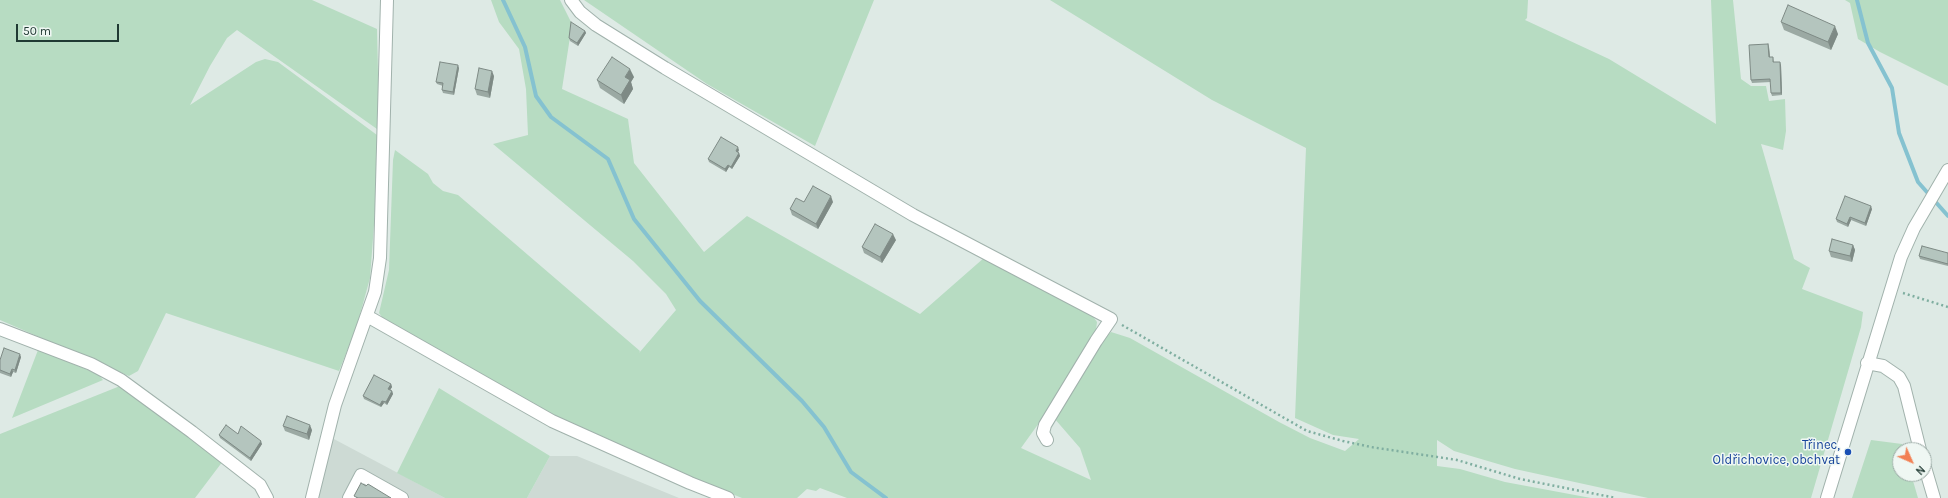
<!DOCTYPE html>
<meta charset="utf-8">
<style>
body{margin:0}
#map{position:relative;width:1948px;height:498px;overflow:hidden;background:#deeae5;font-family:Karla,sans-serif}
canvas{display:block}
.north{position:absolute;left:1892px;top:442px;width:40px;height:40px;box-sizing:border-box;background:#eff7f3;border:1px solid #9caba6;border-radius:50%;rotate:135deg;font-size:11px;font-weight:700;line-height:16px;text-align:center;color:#203a33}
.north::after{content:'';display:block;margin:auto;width:14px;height:18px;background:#f28054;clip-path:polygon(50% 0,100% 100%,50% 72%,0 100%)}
.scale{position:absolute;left:16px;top:24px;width:103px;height:18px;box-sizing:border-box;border:2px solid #203a33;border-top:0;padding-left:5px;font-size:12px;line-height:14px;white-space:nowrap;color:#203a33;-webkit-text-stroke:3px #eff7f3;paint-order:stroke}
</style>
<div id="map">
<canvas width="1948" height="498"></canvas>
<div class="north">N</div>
<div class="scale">50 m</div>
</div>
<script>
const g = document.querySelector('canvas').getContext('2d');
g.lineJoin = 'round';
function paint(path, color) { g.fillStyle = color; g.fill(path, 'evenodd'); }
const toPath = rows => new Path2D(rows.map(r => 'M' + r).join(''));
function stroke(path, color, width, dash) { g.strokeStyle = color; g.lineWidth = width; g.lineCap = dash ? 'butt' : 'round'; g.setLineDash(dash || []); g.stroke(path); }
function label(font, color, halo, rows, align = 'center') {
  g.font = font + ' Karla,sans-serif'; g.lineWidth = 3; g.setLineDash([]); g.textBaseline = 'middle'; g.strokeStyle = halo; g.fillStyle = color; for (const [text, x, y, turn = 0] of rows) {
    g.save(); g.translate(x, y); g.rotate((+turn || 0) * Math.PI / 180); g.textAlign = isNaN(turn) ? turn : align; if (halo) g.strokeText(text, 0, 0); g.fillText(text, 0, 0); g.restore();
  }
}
paint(toPath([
 [332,438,445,498,316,498],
 [550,456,577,456,679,498,527,498]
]), '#cddad4');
paint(toPath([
 [0,0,312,0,377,29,379,116,377,129,237,30,227,38,210,66,190,105,256,62,265,59,278,62,377,135,377,185,370,278,356,329,339,371,166,313,138,371,129,376,0,320],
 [491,0,560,0,572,24,562,89,628,119,634,163,704,252,747,216,920,314,985,257,1092,315,1097,322,1096,330,1054,402,1021,448,1091,480,1080,448,1054,418,1100,342,1111,332,1130,338,1279,422,1310,438,1345,451,1359,439,1333,435,1295,418,1306,148,1212,100,1050,0,1528,0,1527,18,1525,20,1609,59,1716,124,1711,0,1733,0,1741,79,1751,86,1766,86,1769,101,1785,99,1786,131,1783,150,1761,144,1794,259,1810,268,1802,289,1863,312,1861,327,1811,498,1648,498,1515,469,1454,451,1437,440,1437,466,1460,469,1505,482,1591,498,847,498,820,488,816,491,807,489,797,498,742,498,559,424,382,317,379,313,389,270,393,160,395,150,428,174,433,183,443,191,458,195,640,351,639,353,676,310,666,294,633,261,493,144,528,135,526,89,519,49,499,22],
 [584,0,874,0,815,146,707,84],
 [1845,0,1948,0,1948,86,1880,52,1858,39,1850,3],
 [38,350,98,374,103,380,12,418],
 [120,386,223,461,195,498,0,498,0,434],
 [439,388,550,456,527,498,445,498,397,473],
 [1871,440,1902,444,1904,450,1900,450,1900,474,1911,474,1918,498,1852,498]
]), '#b7dcc2');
stroke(toPath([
 [503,0,525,47,536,96,551,117,608,159,634,219,700,301,802,401,824,427,851,472,886,498],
 [1857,0,1868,43,1892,88,1899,133,1918,182,1948,216]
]), '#85c2d0', 4);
const minor = toPath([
 [571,0,580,12,596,25,665,68,913,215,1111,319,1096,341,1045,425,1043,433,1047,440],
 [367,316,552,421,690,483,728,498],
 [0,329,91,364,121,380,192,432,260,485,267,498],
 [1867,363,1883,366,1899,377,1904,386,1920,450],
 [1924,464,1934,498],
 [312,498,335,405,375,292,380,258,387,0],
 [349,498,361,475,402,498],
 [1827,498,1901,257,1914,228,1948,170]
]);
stroke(minor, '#a1b2ac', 14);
stroke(toPath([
 [1903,293,1948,307],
 [1122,325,1307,431,1343,441,1371,447,1457,460,1520,479,1616,498]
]), '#7faea0', 2.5, [2, 3]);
stroke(minor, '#fff', 12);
paint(toPath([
 [1781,22,1838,34,1831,50,1784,30],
 [585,31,586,33,578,46,570,41,569,38],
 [1768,44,1769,47,1770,57,1773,57,1774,62,1781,65,1782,95,1772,96,1771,93,1771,82,1752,83,1751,80],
 [459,68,454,95,443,93,442,90,443,86,437,84,436,82],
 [494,76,490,98,477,95,475,89],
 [634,77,631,82,633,89,624,104,600,88,597,80],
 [739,150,738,152,739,153,740,156,732,169,729,167,726,172,709,162,708,159],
 [804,202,833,202,818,229,792,215,790,209],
 [1872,209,1866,226,1851,220,1848,227,1837,222,1836,219],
 [896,240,882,263,864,253,862,247],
 [1853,245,1855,250,1852,262,1831,257,1829,251],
 [1948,253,1948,266,1920,259,1919,256],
 [21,357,16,373,13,372,11,377,0,373,0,360],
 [391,384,392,387,390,390,392,391,393,394,387,405,384,403,381,407,364,399,363,396],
 [283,426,312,430,309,440,285,431],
 [238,434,262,444,251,461,220,438,219,435]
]), '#9ba9a3');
paint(toPath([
 [1835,26,1838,34,1831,50,1828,42],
 [585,31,586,33,578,46,577,43],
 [1768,44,1769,47,1770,60,1769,57],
 [1780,62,1781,65,1782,95,1781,93],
 [458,65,459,68,454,95,453,92],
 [630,69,634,77,631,82,633,89,624,104,621,95,625,77],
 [492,71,494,76,490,98,488,92],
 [738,147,739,150,737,154,736,151],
 [739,153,740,156,732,169,731,167],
 [728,165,729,167,726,172,725,169],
 [831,196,833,202,818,229,816,224],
 [1871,206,1872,209,1866,226,1865,223],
 [1850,217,1851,220,1848,227,1847,224],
 [893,234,896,240,882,263,880,257],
 [1853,245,1855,250,1852,262,1850,256],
 [20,354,21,357,16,373,15,370],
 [12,369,13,372,11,377,10,374],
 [391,384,392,387,389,392,388,389],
 [392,391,393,394,387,405,386,402],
 [382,401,384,403,381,407,380,405],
 [310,425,312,430,309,440,307,434],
 [261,441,262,444,251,461,250,458]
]), '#7e8a85');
const building = toPath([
 [1788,5,1835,26,1828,42,1781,22,1788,5],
 [571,22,585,31,577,43,569,38,571,22],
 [1768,44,1769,57,1773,57,1773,62,1780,62,1781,93,1771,93,1770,79,1751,80,1749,45,1768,44],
 [612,57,630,69,625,77,630,80,621,95,597,80,612,57],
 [440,62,458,65,453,92,442,90,443,83,436,82,440,62],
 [479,68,492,71,488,92,475,89,479,68],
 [721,137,738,147,736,151,739,153,731,167,728,165,725,169,708,159,721,137],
 [813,186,831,196,816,224,790,209,796,198,804,202,813,186],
 [1845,196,1871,206,1865,223,1850,217,1847,224,1836,219,1845,196],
 [875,224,893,234,880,257,862,247,875,224],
 [1832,239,1853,245,1850,256,1829,251,1832,239],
 [1922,246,1948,253,1948,264,1919,256,1922,246],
 [4,348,20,354,15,370,12,369,10,374,0,370,0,360,4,348],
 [374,375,391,384,388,389,392,391,386,402,382,401,380,405,363,396,374,375],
 [287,416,310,425,307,434,283,426,287,416],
 [226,425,238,434,241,426,261,441,250,458,219,435,226,425],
 [361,483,366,486,368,484,391,498,358,498,354,496,361,483]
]);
paint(building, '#b4c5be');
stroke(building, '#7e8a85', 1);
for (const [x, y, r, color] of [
 [1848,452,4,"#1a4fb4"]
]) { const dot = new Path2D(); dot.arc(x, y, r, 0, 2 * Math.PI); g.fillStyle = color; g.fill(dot); stroke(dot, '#eff7f3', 1.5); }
label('13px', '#164399', '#eff7f3', [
 ["Třinec,",1840,445],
 ["Oldřichovice, obchvat",1840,460]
], 'right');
</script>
